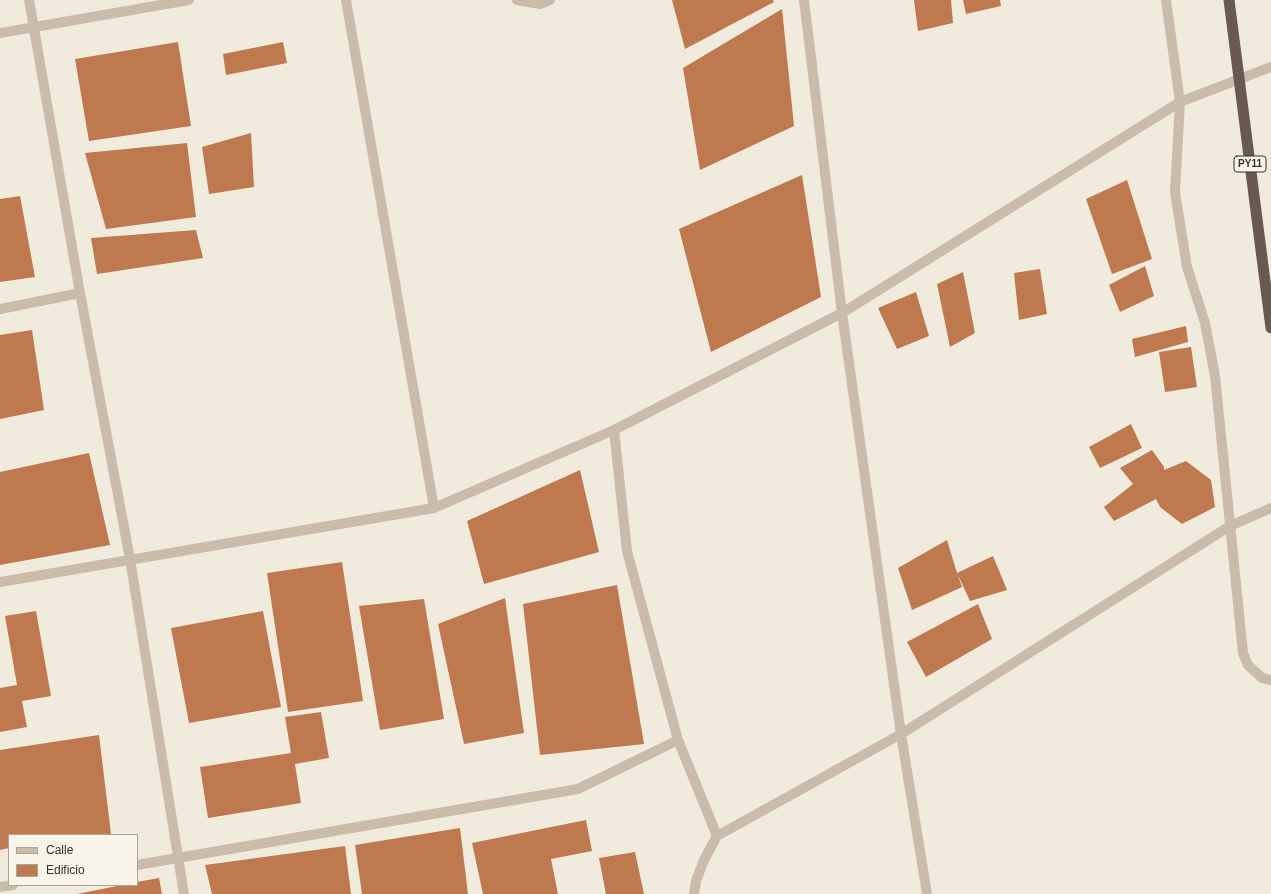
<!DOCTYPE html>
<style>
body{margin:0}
#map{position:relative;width:1271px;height:894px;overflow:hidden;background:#f1ebde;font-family:Arial,sans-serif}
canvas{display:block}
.legend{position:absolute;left:8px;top:834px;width:130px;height:52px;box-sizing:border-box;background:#f9f4ea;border:1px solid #aba59d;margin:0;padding:5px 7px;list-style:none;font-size:12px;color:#372f29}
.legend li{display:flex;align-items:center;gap:8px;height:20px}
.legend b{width:20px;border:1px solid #aba59d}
</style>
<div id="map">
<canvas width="1271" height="894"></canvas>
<ul class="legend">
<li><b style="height:5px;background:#c9bcab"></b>Calle</li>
<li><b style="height:11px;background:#be794f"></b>Edificio</li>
</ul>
</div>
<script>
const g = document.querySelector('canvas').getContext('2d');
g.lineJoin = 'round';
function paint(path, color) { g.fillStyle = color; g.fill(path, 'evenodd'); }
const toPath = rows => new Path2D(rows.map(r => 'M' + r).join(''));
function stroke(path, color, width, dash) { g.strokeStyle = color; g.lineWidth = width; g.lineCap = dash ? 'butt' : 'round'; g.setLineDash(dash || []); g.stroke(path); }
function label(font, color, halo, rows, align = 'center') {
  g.font = font + ' Arial,sans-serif'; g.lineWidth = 3; g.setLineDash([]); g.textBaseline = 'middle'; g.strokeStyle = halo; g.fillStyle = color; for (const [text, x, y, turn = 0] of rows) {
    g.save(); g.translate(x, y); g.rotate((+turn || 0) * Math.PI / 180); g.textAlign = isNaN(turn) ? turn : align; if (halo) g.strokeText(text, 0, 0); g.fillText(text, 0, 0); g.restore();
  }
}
paint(toPath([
 [672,0,773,0,774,2,685,49],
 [914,0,951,0,953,23,918,31],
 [963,0,1000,0,1001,6,966,14],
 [782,9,794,126,700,170,683,68],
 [178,42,191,126,89,141,75,59],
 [283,42,287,63,226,75,223,54],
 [251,133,254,187,209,194,202,147],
 [187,143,196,217,106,229,85,153],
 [802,175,821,297,711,352,679,229],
 [1127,180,1152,259,1112,274,1086,199],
 [20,196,35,277,0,282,0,199],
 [196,230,203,258,97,274,91,238],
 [1145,266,1154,296,1120,312,1109,285],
 [1040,269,1047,314,1019,320,1014,273],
 [963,272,975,333,950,347,937,284],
 [916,292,929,336,897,349,878,308],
 [1186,326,1188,342,1135,357,1132,339],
 [32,330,44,410,0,419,0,335],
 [1191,347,1197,387,1165,392,1159,352],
 [1131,424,1142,448,1100,468,1089,447],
 [1152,450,1164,467,1164,470,1186,461,1211,480,1215,507,1182,524,1160,507,1156,499,1114,521,1104,507,1133,484,1120,468],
 [89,453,110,545,0,565,0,472],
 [580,470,599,552,484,584,467,521],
 [947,540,957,573,993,556,1007,590,970,601,958,575,962,587,912,610,898,568],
 [342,562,363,701,288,712,267,573],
 [617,585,644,744,540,755,523,604],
 [505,598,524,733,464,744,438,624],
 [424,599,444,719,380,730,359,606],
 [978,604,992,639,926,677,907,642],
 [36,611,51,696,22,701,27,727,0,732,0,688,17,685,5,616],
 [263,611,281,707,189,723,171,628],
 [321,712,329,758,295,764,301,803,208,818,200,767,291,753,285,717],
 [99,735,111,834,9,835,9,848,0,850,0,750],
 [586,820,592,851,551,859,558,894,483,894,472,843],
 [460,828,468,894,362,894,355,845],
 [345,846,351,894,212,894,205,865],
 [635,852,644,894,606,894,599,858],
 [159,878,162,894,77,894,122,885,137,885,137,882]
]), '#be794f');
stroke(toPath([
 [29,0,80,293,130,559,184,894],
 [346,0,434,508],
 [517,0,540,4,550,0],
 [804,0,842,313,901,734,927,894],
 [1166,0,1180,102,1175,192,1187,267,1205,323,1215,376,1243,653,1248,665,1262,678,1271,680],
 [0,33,189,0],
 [0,309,80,293],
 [614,430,627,551,678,740,717,836],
 [0,582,434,508,614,430,842,313,1180,102,1271,67],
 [137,865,578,789,678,740],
 [0,887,13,885],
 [694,894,696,881,704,860,717,836,901,734,1230,526,1271,508]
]), '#c9bcab', 10);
stroke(toPath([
 [1229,0,1271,328]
]), '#685a4e', 11);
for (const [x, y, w] of [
 [1250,164,32]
]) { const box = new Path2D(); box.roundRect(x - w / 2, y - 8, w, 16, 3); g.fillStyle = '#f9f4ea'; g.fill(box); stroke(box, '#372f29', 1); }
label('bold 10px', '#372f29', null, [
 ["PY11",1250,164]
]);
</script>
